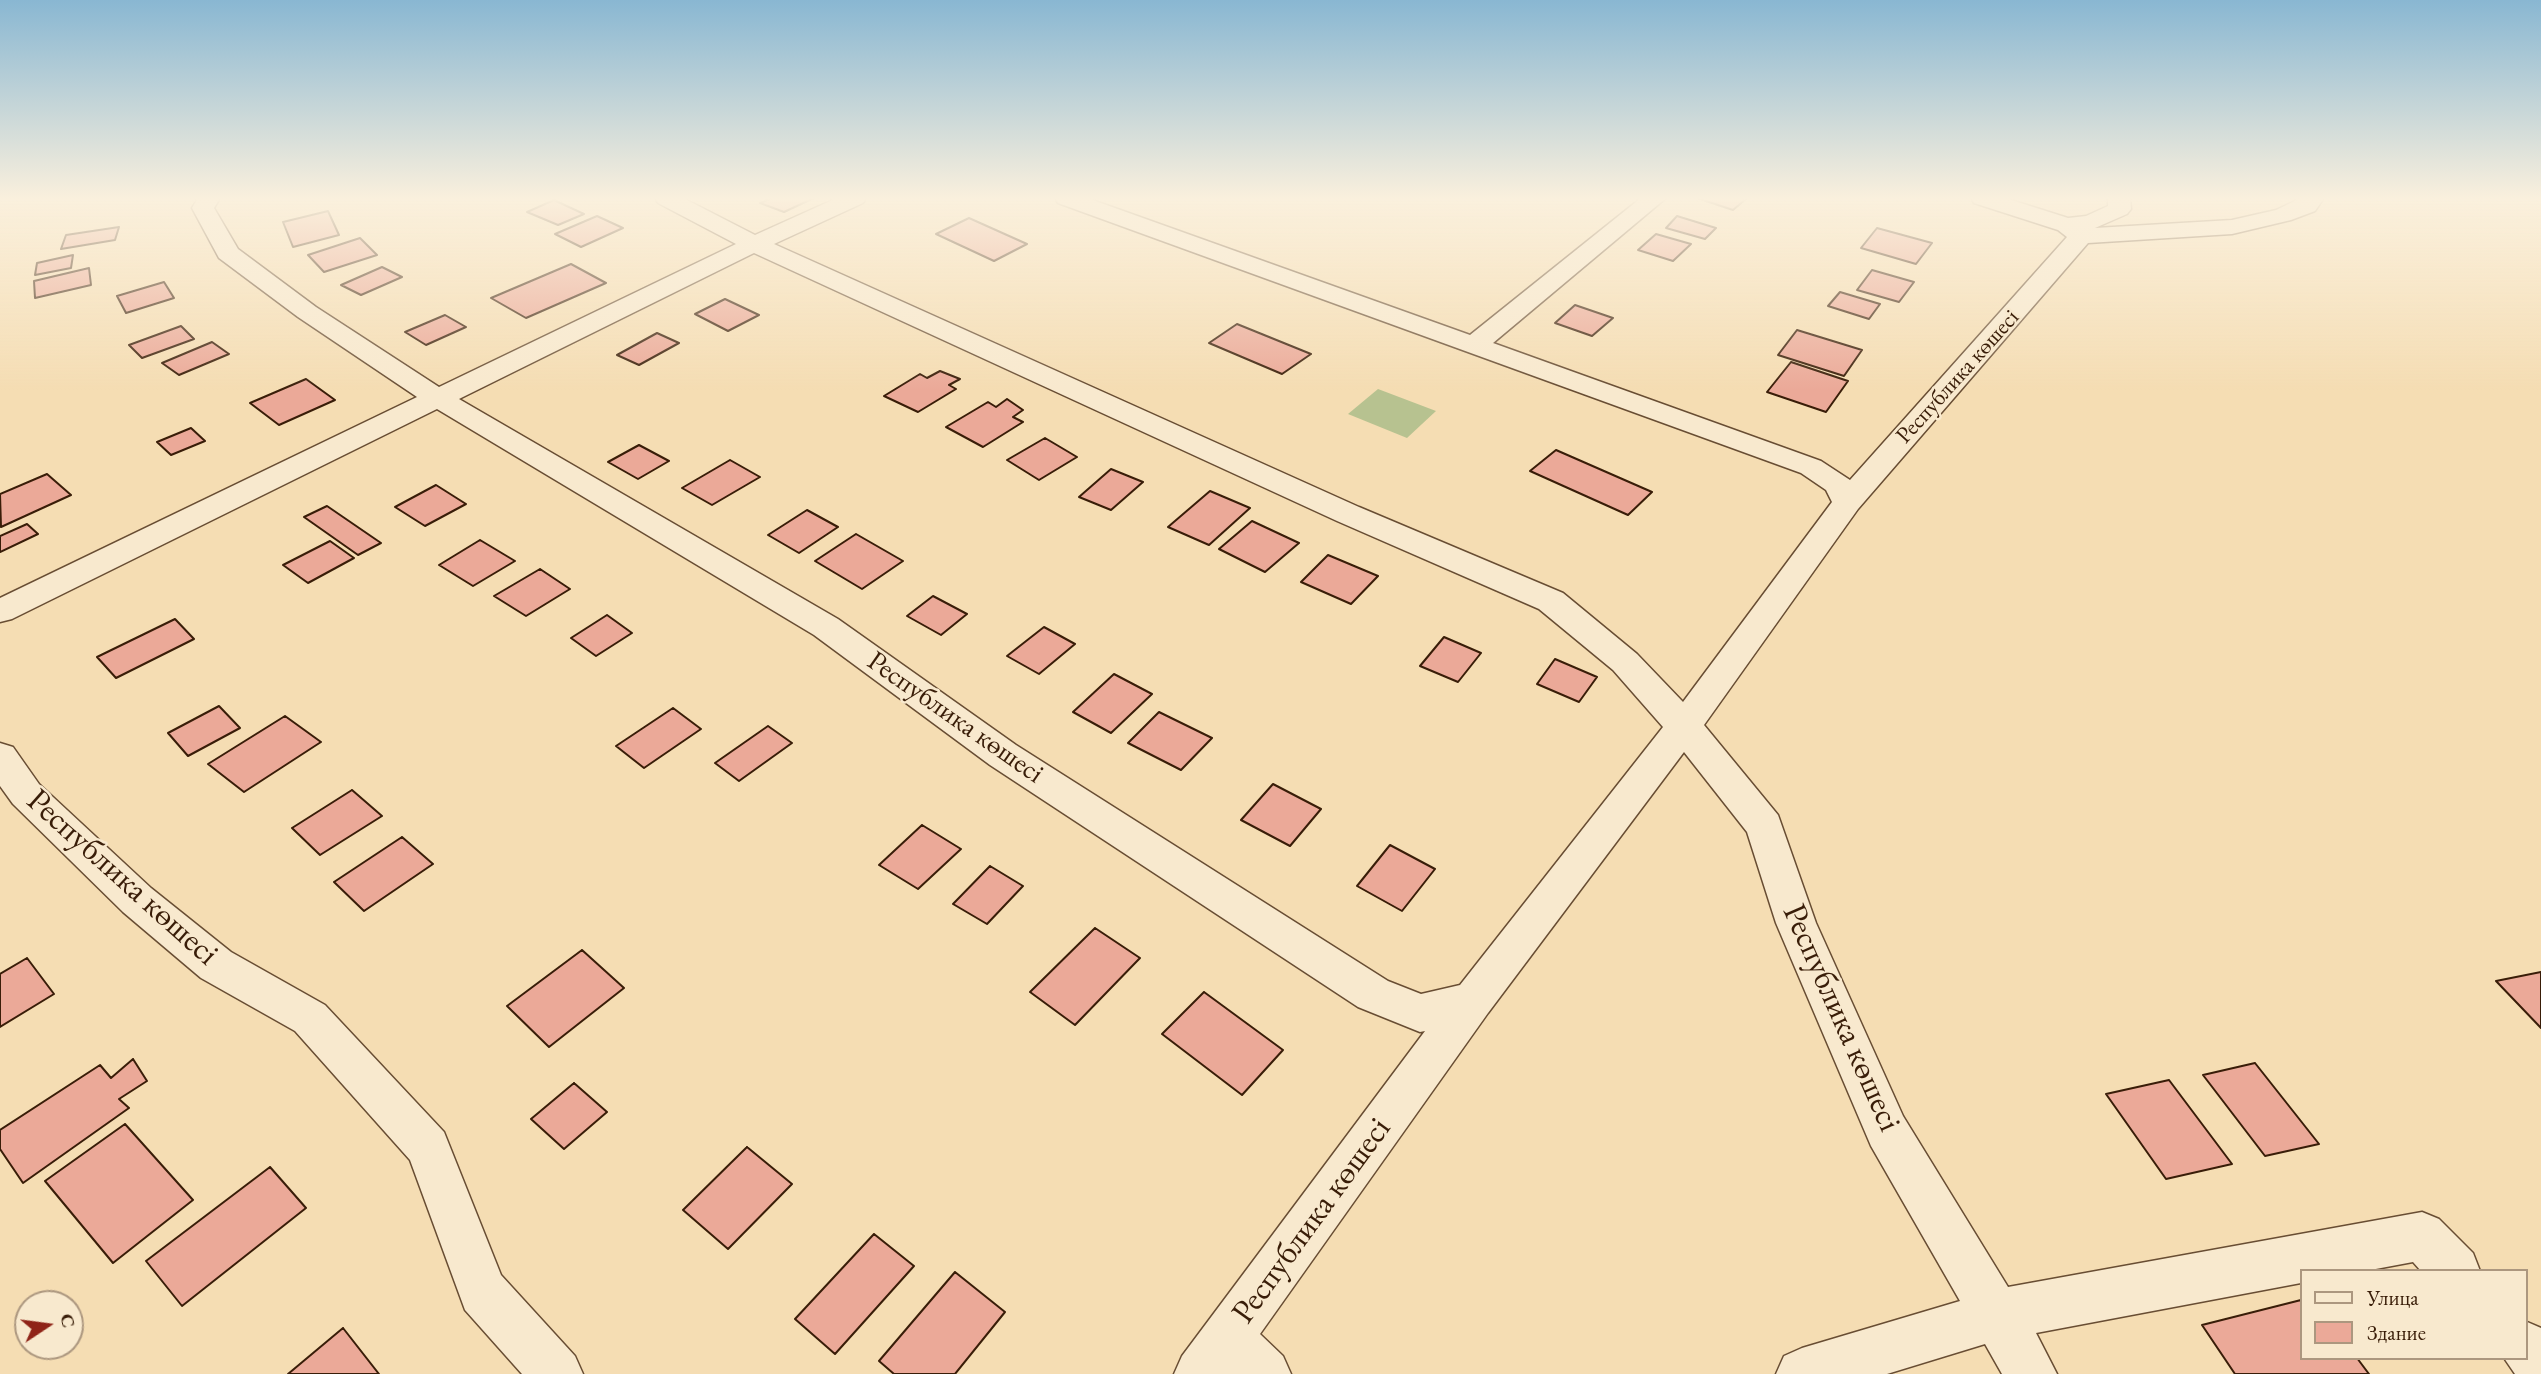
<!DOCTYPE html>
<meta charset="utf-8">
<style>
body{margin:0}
#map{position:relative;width:2541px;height:1374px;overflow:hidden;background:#f5ddb3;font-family:"EB Garamond",serif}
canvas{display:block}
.legend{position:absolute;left:2300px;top:1269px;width:228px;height:91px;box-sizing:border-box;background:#f8e9ce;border:2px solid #ac977f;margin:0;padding:9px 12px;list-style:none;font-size:21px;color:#391d08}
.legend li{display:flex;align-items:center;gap:14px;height:35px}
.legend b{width:35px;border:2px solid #ac977f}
.north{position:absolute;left:14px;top:1290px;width:70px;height:70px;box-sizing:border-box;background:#f8e9ce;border:2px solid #ac977f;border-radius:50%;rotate:77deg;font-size:19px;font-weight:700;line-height:28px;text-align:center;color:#391d08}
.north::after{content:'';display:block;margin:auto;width:24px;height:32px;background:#8f2418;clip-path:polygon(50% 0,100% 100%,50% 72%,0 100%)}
</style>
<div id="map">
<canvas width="2541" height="1374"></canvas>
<ul class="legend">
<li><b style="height:9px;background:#f8e9ce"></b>Улица</li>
<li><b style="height:19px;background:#eba998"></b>Здание</li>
</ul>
<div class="north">С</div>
</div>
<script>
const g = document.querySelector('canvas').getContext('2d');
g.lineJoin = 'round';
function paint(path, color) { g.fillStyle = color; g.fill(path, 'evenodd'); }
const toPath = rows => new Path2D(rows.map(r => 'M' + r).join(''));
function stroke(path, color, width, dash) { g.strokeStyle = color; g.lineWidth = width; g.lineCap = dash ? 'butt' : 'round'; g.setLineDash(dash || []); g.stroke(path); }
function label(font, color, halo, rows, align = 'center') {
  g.font = font + ' "EB Garamond",serif'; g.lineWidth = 5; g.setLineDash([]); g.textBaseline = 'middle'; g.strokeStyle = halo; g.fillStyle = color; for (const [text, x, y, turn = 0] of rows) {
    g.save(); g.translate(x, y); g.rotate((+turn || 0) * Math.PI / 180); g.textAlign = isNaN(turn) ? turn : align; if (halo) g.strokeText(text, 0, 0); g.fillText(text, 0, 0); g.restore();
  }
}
paint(toPath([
 [1378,389,1436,411,1407,438,1348,414]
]), '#b7c290');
const building = toPath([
 [772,198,814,198,784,212,760,203,772,198],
 [1697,198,1742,198,1746,199,1733,210,1697,198],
 [554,200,584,214,558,225,527,212,554,200],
 [328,211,339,235,293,247,283,222,328,211],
 [597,216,623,228,581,247,555,234,597,216],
 [1677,216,1716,228,1705,239,1666,228,1677,216],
 [969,218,1027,244,994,261,936,234,969,218],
 [119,227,115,240,61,249,66,235,119,227],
 [1877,228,1932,243,1916,264,1861,248,1877,228],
 [1656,234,1691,244,1673,261,1638,250,1656,234],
 [360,238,377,255,324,272,308,255,360,238],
 [73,255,71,268,35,275,37,263,73,255],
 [571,264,606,283,526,318,491,298,571,264],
 [382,267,402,277,361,295,341,285,382,267],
 [89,268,91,285,35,298,34,281,89,268],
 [1872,270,1914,282,1899,302,1857,290,1872,270],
 [164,282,174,298,126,313,117,296,164,282],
 [1840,292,1880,304,1869,319,1828,306,1840,292],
 [725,299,759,315,728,331,695,314,725,299],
 [1575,305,1613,318,1592,336,1555,323,1575,305],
 [445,315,466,327,426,345,405,332,445,315],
 [1237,324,1311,354,1282,374,1209,343,1237,324],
 [181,326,194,339,142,358,129,345,181,326],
 [1797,330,1862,350,1844,376,1778,355,1797,330],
 [657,333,679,343,639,365,617,355,657,333],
 [212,342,229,354,179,375,162,363,212,342],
 [1791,362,1848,381,1826,412,1767,392,1791,362],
 [940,371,960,379,949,385,956,389,918,412,884,396,920,374,927,378,940,371],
 [306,379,335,400,279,425,250,403,306,379],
 [1007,399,1023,410,1013,417,1023,422,983,447,946,427,988,402,996,407,1007,399],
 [191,428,205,441,171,455,157,442,191,428],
 [1045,438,1077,457,1039,480,1007,460,1045,438],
 [639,445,669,461,638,479,608,462,639,445],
 [1556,450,1652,492,1628,515,1530,471,1556,450],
 [730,460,760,477,712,505,682,488,730,460],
 [1111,469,1143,482,1111,510,1079,497,1111,469],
 [47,474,71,495,1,527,0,494,47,474],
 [436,485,466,504,425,526,395,507,436,485],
 [1210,491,1250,508,1209,545,1168,527,1210,491],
 [327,506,381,543,358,555,304,517,327,506],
 [807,510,838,527,799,553,768,535,807,510],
 [1252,521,1299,543,1265,572,1219,549,1252,521],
 [27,524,38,534,0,552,0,536,27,524],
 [856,534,903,561,862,589,815,561,856,534],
 [480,540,515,561,473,586,439,565,480,540],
 [330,541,354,558,308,583,283,565,330,541],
 [1328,555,1378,576,1351,604,1301,582,1328,555],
 [540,569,570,589,526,616,494,596,540,569],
 [933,596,967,614,941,635,907,616,933,596],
 [607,615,632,633,596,656,571,638,607,615],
 [175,619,194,639,116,678,97,657,175,619],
 [1044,627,1075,644,1039,674,1007,656,1044,627],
 [1444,637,1481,653,1458,682,1420,666,1444,637],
 [1555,659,1597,677,1579,702,1537,684,1555,659],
 [1114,674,1152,694,1111,733,1073,712,1114,674],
 [219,706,240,728,188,756,168,733,219,706],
 [673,708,701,729,644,768,616,746,673,708],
 [1159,712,1212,738,1181,770,1128,743,1159,712],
 [285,716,321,742,244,792,208,764,285,716],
 [768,726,792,743,739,781,715,763,768,726],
 [1273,784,1321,809,1290,846,1241,820,1273,784],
 [352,790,382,816,320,855,292,828,352,790],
 [922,825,961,849,918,889,879,865,922,825],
 [402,837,433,864,364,911,334,882,402,837],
 [1390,845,1435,869,1402,911,1357,886,1390,845],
 [990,866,1023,886,987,924,953,904,990,866],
 [1095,928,1140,958,1075,1025,1030,992,1095,928],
 [582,950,624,988,549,1047,507,1006,582,950],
 [27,958,54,994,0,1027,0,974,27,958],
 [2541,972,2541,1028,2496,981,2541,972],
 [1204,992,1283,1050,1242,1095,1162,1034,1204,992],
 [133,1059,147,1081,119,1099,129,1108,23,1183,0,1149,0,1130,100,1065,111,1078,133,1059],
 [2255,1063,2319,1144,2265,1156,2203,1075,2255,1063],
 [2169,1080,2232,1164,2166,1179,2106,1094,2169,1080],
 [574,1083,607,1112,564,1149,531,1119,574,1083],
 [125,1124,193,1200,113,1263,45,1181,125,1124],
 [747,1147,792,1184,728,1249,683,1210,747,1147],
 [270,1167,306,1208,182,1306,146,1261,270,1167],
 [874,1234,914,1266,835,1354,795,1319,874,1234],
 [955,1272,1005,1312,955,1374,894,1374,879,1361,955,1272],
 [2301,1300,2301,1358,2357,1358,2369,1374,2235,1374,2202,1325,2301,1300],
 [343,1328,379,1374,288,1374,343,1328]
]);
paint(building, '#eba998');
stroke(building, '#391d08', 2);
const minor = toPath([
 [198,198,220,198,214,208,238,249,316,307,439,387,736,244,658,203,655,198,683,198,755,235,837,198,866,198,863,203,774,244,1359,507,1563,593,1637,654,1683,702,1832,502,1826,490,1801,473,1058,203,1055,198,1087,198,1470,335,1641,198,1666,198,1493,343,1821,461,1850,480,2067,237,2058,230,1974,203,1971,198,2005,198,2068,218,2086,216,2108,206,2108,198,2130,198,2131,209,2127,214,2095,228,2232,220,2276,210,2301,198,2324,198,2315,211,2291,220,2232,234,2088,243,1858,509,1704,725,1778,815,1816,923,1903,1116,2008,1287,2422,1212,2439,1219,2473,1253,2480,1271,2421,1271,2413,1262,2365,1271,2301,1271,2301,1283,2036,1333,2057,1374,2002,1374,1985,1344,1887,1374,1776,1374,1784,1356,1802,1348,1960,1301,1871,1146,1776,923,1747,832,1684,752,1488,1013,1260,1334,1283,1356,1291,1374,1174,1374,1182,1356,1425,1031,1420,1032,1358,1007,990,765,814,635,437,409,12,619,0,622,0,598,417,397,298,317,219,258,192,208,198,198],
 [754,253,1337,521,1539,609,1613,670,1663,727,1460,985,1421,994,1388,981,1016,745,838,619,459,399,754,253],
 [0,743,13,747,39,784,151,888,231,952,325,1005,444,1132,501,1275,575,1356,583,1374,522,1374,465,1310,410,1160,295,1031,201,978,123,912,13,804,0,786,0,743],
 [2525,1321,2541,1328,2541,1374,2515,1374,2504,1358,2525,1358,2525,1321]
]);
stroke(minor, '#684d33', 3);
paint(minor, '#f8e9ce');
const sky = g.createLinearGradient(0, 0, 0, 390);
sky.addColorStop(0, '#89b7d2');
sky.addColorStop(0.51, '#faf0dd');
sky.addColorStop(1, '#faf0dd00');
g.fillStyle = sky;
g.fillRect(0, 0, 2541, 390);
label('23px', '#391d08', '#f8e9ce', [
 ["Республика көшесі",1958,377,-48]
]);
label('28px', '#391d08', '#f8e9ce', [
 ["Республика көшесі",955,718,35]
]);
label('33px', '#391d08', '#f8e9ce', [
 ["Республика көшесі",122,878,42],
 ["Республика көшесі",1841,1018,66],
 ["Республика көшесі",1312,1221,-54]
]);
</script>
